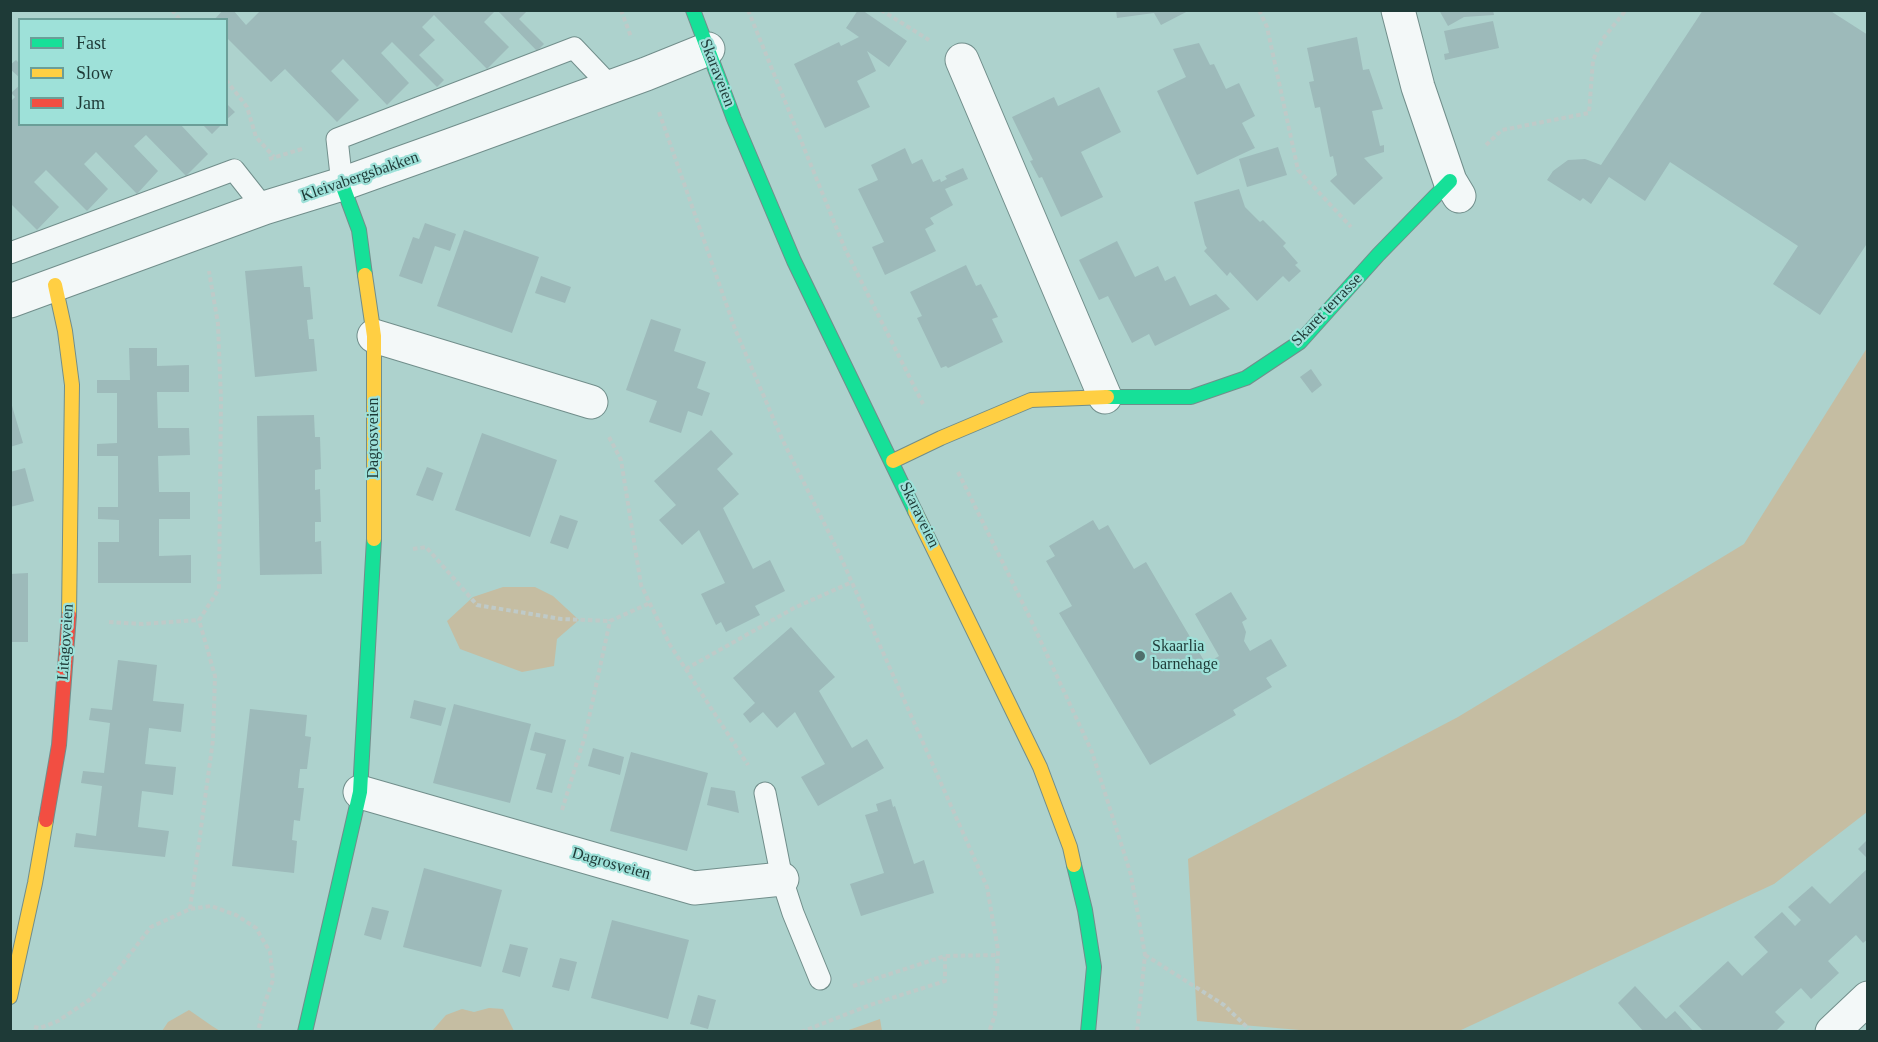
<!DOCTYPE html>
<style>
body{margin:0}
#map{position:relative;width:1878px;height:1042px;overflow:hidden;background:#add2cd;font-family:"Times New Roman",serif}
canvas{display:block}
.frame{position:absolute;inset:0;border:12px solid #1e3a37;pointer-events:none}
.legend{position:absolute;left:18px;top:18px;width:210px;height:108px;box-sizing:border-box;background:#9ee1d9;border:2px solid #6b9e98;margin:0;padding:8px 10px;list-style:none;font-size:18px;color:#1e3a37}
.legend li{display:flex;align-items:center;gap:12px;height:30px}
.legend b{width:30px;border:2px solid #6b9e98}
</style>
<div id="map">
<canvas width="1878" height="1042"></canvas>
<div class="frame"></div>
<ul class="legend">
<li><b style="height:8px;background:#16e098"></b>Fast</li>
<li><b style="height:8px;background:#ffcf43"></b>Slow</li>
<li><b style="height:8px;background:#f24e42"></b>Jam</li>
</ul>
</div>
<script>
const g = document.querySelector('canvas').getContext('2d');
g.lineJoin = 'round';
function paint(path, color) { g.fillStyle = color; g.fill(path, 'evenodd'); }
const toPath = rows => new Path2D(rows.map(r => 'M' + r).join(''));
function stroke(path, color, width, dash) { g.strokeStyle = color; g.lineWidth = width; g.lineCap = dash ? 'butt' : 'round'; g.setLineDash(dash || []); g.stroke(path); }
function label(font, color, halo, rows, align = 'center') {
  g.font = font + ' "Times New Roman",serif'; g.lineWidth = 4.5; g.setLineDash([]); g.textBaseline = 'middle'; g.strokeStyle = halo; g.fillStyle = color; for (const [text, x, y, turn = 0] of rows) {
    g.save(); g.translate(x, y); g.rotate((+turn || 0) * Math.PI / 180); g.textAlign = isNaN(turn) ? turn : align; if (halo) g.strokeText(text, 0, 0); g.fillText(text, 0, 0); g.restore();
  }
}
paint(toPath([
 [1867,348,1867,812,1774,884,1459,1031,1322,1032,1197,1021,1188,859,1458,717,1744,544],
 [503,587,535,587,553,596,579,620,557,639,554,666,522,672,460,649,447,621,473,597],
 [489,1008,503,1009,514,1031,432,1031,446,1015,462,1009,474,1012],
 [189,1010,212,1026,220,1031,162,1031,168,1022],
 [880,1019,882,1031,846,1031]
]), '#c5bda2');
paint(toPath([
 [223,10,233,10,246,25,261,10,496,10,484,22,509,47,487,69,434,15,422,27,435,40,419,55,444,80,437,87,392,42,381,53,409,83,387,105,343,59,331,71,359,100,337,122,285,69,271,82,226,37,226,20,214,20],
 [497,10,528,10,519,19,544,44,537,51],
 [858,10,862,10,907,41,889,67,867,51,876,71,857,81,870,107,825,128,794,64,839,42,841,46,859,37,846,28],
 [1116,10,1190,10,1161,25,1154,13,1117,18],
 [1439,10,1493,10,1494,15,1464,17,1448,26],
 [1703,10,1829,10,1868,35,1868,242,1820,315,1773,284,1798,246,1670,162,1645,201,1609,177,1591,204,1583,198,1580,201,1547,180,1553,171,1568,160,1585,159,1601,165],
 [1493,21,1499,48,1445,60,1444,54,1449,53,1444,31],
 [1357,37,1363,70,1369,69,1383,109,1372,111,1380,146,1384,145,1384,152,1364,158,1383,178,1354,205,1330,181,1337,175,1333,156,1330,157,1320,107,1315,108,1309,82,1314,81,1307,48],
 [1199,43,1210,65,1214,64,1226,89,1239,83,1255,116,1242,123,1255,148,1197,175,1157,91,1186,77,1173,49],
 [16,60,20,64,20,78,10,69,10,65],
 [20,85,20,124,180,124,208,154,186,176,146,135,134,146,158,171,137,194,96,152,84,164,108,189,87,211,46,170,34,182,59,207,37,230,10,203,10,102,15,97,11,93],
 [1099,87,1121,132,1081,152,1103,197,1061,217,1042,177,1039,178,1030,161,1033,160,1012,117,1054,97,1058,106],
 [226,103,235,112,226,120],
 [202,124,222,124,212,134],
 [1278,147,1287,175,1247,187,1239,159],
 [905,148,912,164,922,159,933,182,940,179,941,182,947,179,945,176,963,168,968,179,945,189,953,205,930,218,934,224,925,229,936,251,885,275,872,247,884,242,858,189,878,180,871,165],
 [1239,189,1245,207,1260,222,1263,220,1286,243,1283,246,1298,263,1295,265,1301,271,1289,282,1283,276,1257,301,1230,272,1227,276,1204,251,1207,248,1205,245,1194,202],
 [425,223,456,234,450,251,435,246,422,284,399,276,413,237,419,239],
 [464,230,539,257,512,333,437,306],
 [1117,241,1135,277,1158,266,1165,281,1175,276,1190,306,1216,294,1230,309,1155,346,1149,334,1132,343,1108,296,1099,300,1079,260],
 [966,265,976,286,981,284,998,317,992,319,1003,342,948,368,946,366,941,368,917,318,922,316,910,292],
 [302,266,304,287,310,287,313,319,307,320,309,339,314,339,317,371,255,377,245,271],
 [541,276,571,287,565,303,535,293],
 [651,319,681,329,674,351,706,362,697,388,710,393,702,416,688,411,681,433,649,422,657,401,626,390],
 [129,348,157,348,157,366,189,365,189,392,157,392,158,428,189,428,190,455,158,456,159,492,190,492,190,519,159,519,159,556,191,555,191,583,98,583,98,542,119,542,119,520,98,519,98,507,118,507,118,456,97,456,97,444,117,443,117,393,97,393,97,380,130,380],
 [1311,369,1322,385,1312,393,1300,377],
 [10,399,23,443,10,447],
 [314,415,315,437,320,437,321,469,315,470,315,490,320,489,321,522,315,522,315,542,321,541,322,574,260,575,257,416],
 [711,430,733,454,717,469,739,494,723,508,753,569,770,560,785,591,755,606,760,615,726,632,721,622,716,625,701,594,725,583,699,530,682,545,659,520,676,505,654,481],
 [482,433,557,460,530,537,455,510],
 [427,467,443,473,433,501,416,495],
 [25,468,34,501,10,507,10,472],
 [560,515,578,521,568,549,550,543],
 [1093,520,1099,530,1108,525,1134,569,1146,562,1206,664,1219,656,1195,614,1231,592,1247,619,1242,622,1246,632,1244,641,1250,651,1271,639,1287,666,1266,678,1272,687,1233,710,1236,715,1150,765,1059,613,1072,606,1046,561,1055,556,1049,546],
 [28,573,28,642,10,642,10,574],
 [791,627,835,677,819,691,852,748,867,739,884,768,818,806,801,777,825,764,795,712,777,728,763,712,750,723,743,714,755,703,733,678],
 [118,660,157,665,153,701,184,704,181,732,149,728,145,764,176,767,173,795,142,791,138,827,169,831,165,857,74,847,76,833,96,836,102,786,81,783,83,771,104,773,110,723,89,720,91,708,112,710],
 [414,700,446,708,441,726,410,718],
 [454,704,531,724,510,803,433,783],
 [250,709,307,715,305,736,311,737,307,769,300,769,298,788,304,788,300,821,294,820,292,840,297,841,294,873,232,866],
 [535,732,566,740,552,793,536,789,546,754,530,750],
 [593,748,624,757,620,775,588,766],
 [631,752,708,773,687,851,610,831],
 [711,787,735,791,739,813,707,805],
 [891,799,893,807,895,806,914,864,924,860,934,893,861,916,850,884,884,873,865,815,878,811,876,804],
 [1868,839,1868,859,1858,849],
 [424,868,502,890,481,967,403,947],
 [1868,868,1868,939,1863,943,1856,935,1828,961,1839,973,1811,999,1801,988,1775,1012,1785,1022,1775,1032,1704,1032,1679,1006,1728,961,1742,976,1768,952,1754,937,1782,912,1795,926,1801,920,1788,907,1812,886,1830,904],
 [372,907,389,911,381,940,364,935],
 [612,920,689,940,668,1019,591,998],
 [510,944,528,948,520,977,502,972],
 [560,958,577,962,569,991,552,987],
 [1635,986,1666,1019,1675,1011,1694,1032,1644,1032,1618,1003],
 [698,995,716,1000,708,1029,690,1024]
]), '#9dbaba');
const lane = toPath([
 [342,184,337,139,574,48,611,87],
 [10,253,234,170,264,208],
 [765,793,782,879,793,913,820,979]
]);
const street = toPath([
 [1398,10,1418,87,1450,181,1459,196],
 [962,60,1105,397],
 [10,301,264,208,342,184,451,145,646,74,708,49],
 [374,336,591,402],
 [360,792,694,888,782,879],
 [1832,1032,1868,998]
]);
const fast = toPath([
 [693,10,734,119,794,261,915,511],
 [342,184,359,230,365,275],
 [1107,397,1191,397,1246,378,1300,342,1378,255,1450,181],
 [1074,865,1085,910,1094,967,1088,1032],
 [305,1032,360,792,374,539]
]);
const slow = toPath([
 [365,275,374,336,374,539],
 [55,285,65,331,72,385,69,615],
 [893,461,941,438,1031,400,1107,397],
 [915,511,1040,767,1070,847,1074,865],
 [10,997,35,883,46,820]
]);
const jam = toPath([
 [46,820,59,745,69,615]
]);
stroke(lane, '#718e8b', 23);
stroke(street, '#718e8b', 35);
stroke(fast, '#718e8b', 16);
stroke(slow, '#718e8b', 16);
stroke(jam, '#718e8b', 16);
stroke(toPath([
 [172,10,180,20],
 [621,10,631,37],
 [748,10,845,249,923,404],
 [881,10,929,40],
 [1259,10,1267,27,1298,170,1351,227],
 [226,80,247,107,256,137,274,157],
 [659,112,735,329,783,441,838,551,987,887,998,950,995,1015,989,1032],
 [1486,145,1502,130,1589,113,1593,60,1602,40,1626,10],
 [269,159,305,148],
 [609,437,621,460,641,585,670,645,748,765],
 [958,472,1030,618,1092,752,1131,875,1145,955,1137,1032],
 [413,549,426,547,477,605,561,619,610,621],
 [109,622,142,624,199,620],
 [686,669,794,608,852,582],
 [562,810,585,736,610,621,650,603],
 [190,909,213,740,215,676,199,620,219,589,221,399,218,324,209,271],
 [1145,955,1224,1005,1252,1032],
 [853,986,945,956,998,955],
 [34,1027,40,1028,58,1021,89,1000,113,976,151,927,190,909,211,906,236,915,256,928,270,952,273,980,263,1008,258,1032],
 [801,1032,870,1005,945,981,945,956]
]), '#bfcac8', 4, [4.5, 3]);
stroke(lane, '#f3f8f8', 21);
stroke(street, '#f3f8f8', 33);
stroke(fast, '#16e098', 14);
stroke(slow, '#ffcf43', 14);
stroke(jam, '#f24e42', 14);
for (const [x, y, r, color] of [
 [1140,656,6,"#506f6c"]
]) { const dot = new Path2D(); dot.arc(x, y, r, 0, 2 * Math.PI); g.fillStyle = color; g.fill(dot); stroke(dot, '#9ee1d9', 2); }
label('16px', '#1e3a37', '#9ee1d9', [
 ["Skaraveien",717,73,69],
 ["Kleivabergsbakken",360,177,-19],
 ["Skaret terrasse",1327,310,-46],
 ["Dagrosveien",374,438,-90],
 ["Skaraveien",919,515,64],
 ["Litagoveien",66,642,-86],
 ["Dagrosveien",611,864,16]
]);
label('16px', '#1e3a37', '#9ee1d9', [
 ["Skaarlia",1152,647],
 ["barnehage",1152,665]
], 'left');
</script>
